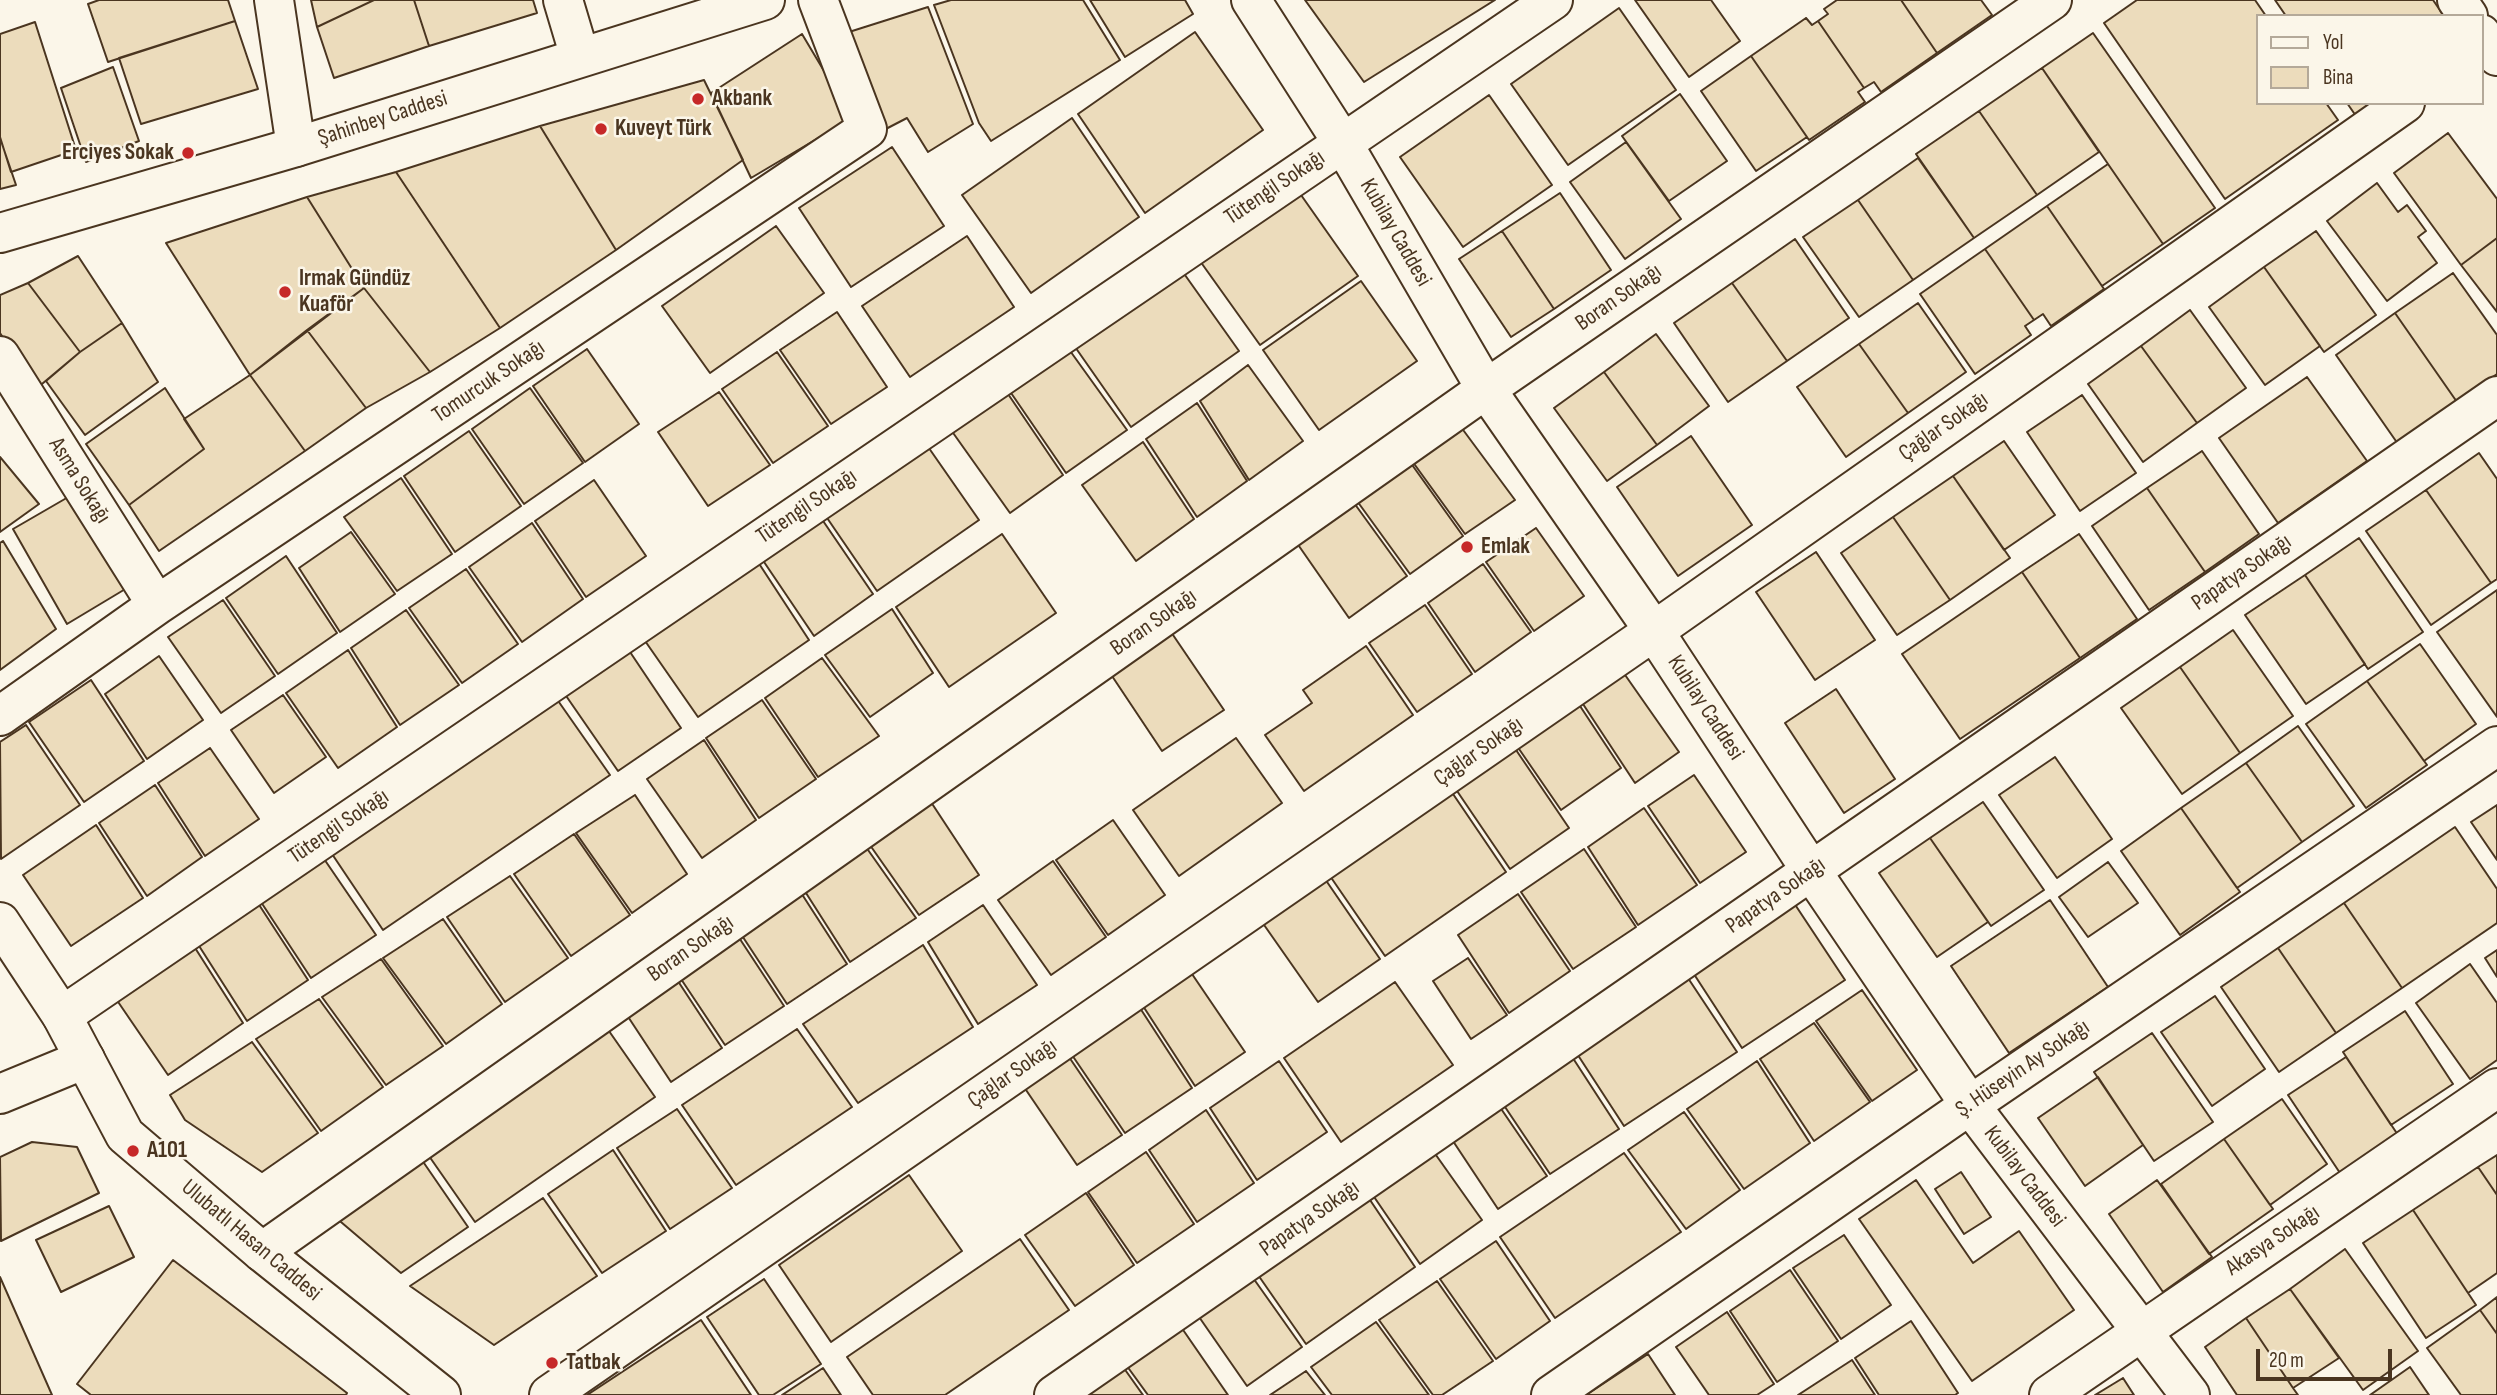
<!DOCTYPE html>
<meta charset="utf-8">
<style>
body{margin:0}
#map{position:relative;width:2497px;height:1395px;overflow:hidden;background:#fbf6e9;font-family:"Sofia Sans Condensed",sans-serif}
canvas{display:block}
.legend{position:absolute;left:2256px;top:14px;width:228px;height:91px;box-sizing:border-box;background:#fbf6e9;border:2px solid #b4a999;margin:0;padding:9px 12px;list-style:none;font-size:21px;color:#4a3520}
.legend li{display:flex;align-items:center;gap:14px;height:35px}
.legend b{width:35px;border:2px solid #b4a999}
.scale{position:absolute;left:2256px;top:1349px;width:136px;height:32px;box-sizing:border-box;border:4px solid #4a3520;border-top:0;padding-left:9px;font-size:21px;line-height:24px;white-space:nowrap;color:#4a3520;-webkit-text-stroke:5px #fbf6e9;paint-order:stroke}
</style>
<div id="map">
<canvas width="2497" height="1395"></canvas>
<ul class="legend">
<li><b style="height:9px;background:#fbf6e9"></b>Yol</li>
<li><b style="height:19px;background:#ecdcbc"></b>Bina</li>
</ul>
<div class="scale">20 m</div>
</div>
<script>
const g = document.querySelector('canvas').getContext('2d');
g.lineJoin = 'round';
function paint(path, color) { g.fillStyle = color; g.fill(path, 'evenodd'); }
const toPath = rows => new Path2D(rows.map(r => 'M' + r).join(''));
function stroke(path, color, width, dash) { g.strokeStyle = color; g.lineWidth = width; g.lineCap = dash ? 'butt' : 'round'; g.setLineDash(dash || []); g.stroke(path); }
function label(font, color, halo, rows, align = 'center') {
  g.font = font + ' "Sofia Sans Condensed",sans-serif'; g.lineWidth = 5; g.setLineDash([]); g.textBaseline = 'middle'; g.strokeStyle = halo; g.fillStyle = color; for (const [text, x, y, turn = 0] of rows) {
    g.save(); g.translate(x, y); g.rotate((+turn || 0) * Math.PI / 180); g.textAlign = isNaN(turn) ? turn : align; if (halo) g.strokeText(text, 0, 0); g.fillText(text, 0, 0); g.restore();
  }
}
const building = toPath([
 [99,0,228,0,235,21,108,62,88,4,99,0],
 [311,0,374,0,317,27,311,0],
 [374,0,414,0,429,46,334,78,317,27,374,0],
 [414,0,533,0,537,13,429,46,414,0],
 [951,0,1083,0,1120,60,991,141,979,123,934,5,951,0],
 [1090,0,1185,0,1193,14,1125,57,1090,0],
 [1305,0,1495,0,1364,82,1305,0],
 [1635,0,1711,0,1740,41,1689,77,1635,0],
 [1837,0,1901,0,1937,53,1881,92,1874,82,1864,88,1818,21,1828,14,1824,9,1837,0],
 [1901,0,1981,0,1992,15,1937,53,1901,0],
 [2137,0,2255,0,2266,16,2257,16,2257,103,2326,103,2338,120,2225,199,2104,23,2137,0],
 [2275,0,2433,0,2444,16,2286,16,2275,0],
 [928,7,973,124,928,152,907,118,880,132,849,32,928,7],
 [1619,8,1676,90,1568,165,1511,84,1619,8],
 [1806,18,1812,25,1818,21,1864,88,1858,92,1865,102,1809,140,1751,56,1806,18],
 [235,21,258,89,141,124,119,58,235,21],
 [35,22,76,150,11,172,0,137,0,34,35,22],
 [1195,32,1263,130,1145,213,1078,114,1195,32],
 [2093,33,2215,208,2163,244,2042,68,2093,33],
 [802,34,852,118,751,178,711,93,802,34],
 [1751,56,1807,137,1756,171,1701,91,1751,56],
 [113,67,139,141,86,162,61,88,113,67],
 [2042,68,2099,152,2037,195,1979,111,2042,68],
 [704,80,743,160,616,250,540,126,704,80],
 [1680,94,1727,161,1669,201,1622,136,1680,94],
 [1489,95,1552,185,1463,247,1400,157,1489,95],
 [2347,103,2375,103,2356,116,2347,103],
 [1979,111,2037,195,1974,238,1916,154,1979,111],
 [1072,118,1139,217,1031,293,962,195,1072,118],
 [540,126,616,250,500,328,396,172,540,126],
 [2448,133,2497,199,2497,238,2461,265,2394,173,2448,133],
 [0,138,16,185,0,189,0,138],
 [1626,142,1681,219,1625,259,1570,182,1626,142],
 [892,147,944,226,851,287,799,208,892,147],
 [1918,158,1974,238,1913,280,1858,200,1918,158],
 [2108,164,2163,244,2102,286,2047,206,2108,164],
 [396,172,500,328,430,372,364,288,307,197,396,172],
 [2377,183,2398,212,2407,205,2426,231,2418,237,2437,263,2387,301,2327,221,2377,183],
 [1294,185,1358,276,1260,345,1195,254,1294,185],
 [1560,193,1611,270,1554,309,1502,231,1560,193],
 [307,197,364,288,250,375,166,243,307,197],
 [1858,200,1913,280,1859,317,1803,237,1858,200],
 [2047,206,2104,289,2051,326,2043,314,2034,320,1985,249,2047,206],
 [776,226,824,293,710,373,662,306,776,226],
 [1502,231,1554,309,1511,337,1459,259,1502,231],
 [2316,231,2376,315,2324,352,2264,267,2316,231],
 [967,236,1014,307,910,377,862,306,967,236],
 [2497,238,2497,312,2461,265,2497,238],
 [1795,239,1849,318,1787,361,1732,283,1795,239],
 [1985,249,2034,320,2025,326,2031,335,1975,374,1920,294,1985,249],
 [78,256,122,323,80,352,28,283,78,256],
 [2264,267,2320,346,2265,385,2209,307,2264,267],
 [1180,268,1239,351,1131,427,1073,344,1180,268],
 [2453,273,2497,335,2497,374,2457,402,2395,313,2453,273],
 [1361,281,1417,361,1319,430,1263,350,1361,281],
 [28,283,80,352,36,389,0,333,0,295,28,283],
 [1732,283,1787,361,1728,402,1674,323,1732,283],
 [364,288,430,372,366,408,307,330,364,288],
 [1918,303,1966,372,1908,413,1859,344,1918,303],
 [2190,310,2246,388,2197,423,2141,346,2190,310],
 [837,312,887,387,831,424,780,350,837,312],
 [2395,313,2457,402,2398,444,2336,355,2395,313],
 [122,323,158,382,85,435,46,381,80,352,122,323],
 [307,330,366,408,305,451,250,375,307,330],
 [1656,334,1709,406,1657,445,1604,372,1656,334],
 [1859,344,1908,413,1846,457,1797,387,1859,344],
 [2141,346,2197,423,2143,462,2088,384,2141,346],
 [1068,348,1127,430,1066,473,1009,390,1068,348],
 [587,349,639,424,585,462,533,386,587,349],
 [777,352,828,426,773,463,722,389,777,352],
 [1248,365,1303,441,1249,480,1200,401,1248,365],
 [1604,372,1657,445,1607,481,1554,408,1604,372],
 [250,375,305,451,159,551,129,505,204,449,184,419,250,375],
 [2307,377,2367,461,2278,523,2219,438,2307,377],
 [165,388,204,449,129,505,86,444,165,388],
 [530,388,583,463,524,504,472,429,530,388],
 [1006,391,1063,475,1010,513,951,430,1006,391],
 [719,392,770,465,708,506,658,432,719,392],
 [2082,395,2136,473,2080,511,2027,432,2082,395],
 [1197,403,1247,481,1197,517,1146,439,1197,403],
 [1455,419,1515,500,1465,534,1407,454,1455,419],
 [469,431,521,506,455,552,404,476,469,431],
 [1691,436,1752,525,1678,576,1617,487,1691,436],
 [924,441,979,520,877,591,823,512,924,441],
 [2004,441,2055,515,2004,550,1953,476,2004,441],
 [1143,442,1194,519,1136,561,1082,485,1143,442],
 [2202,451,2259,534,2205,572,2147,488,2202,451],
 [2479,453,2497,479,2497,579,2491,583,2426,490,2479,453],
 [1405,455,1463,536,1410,574,1352,494,1405,455],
 [0,457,39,504,0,532,0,457],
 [1953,476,2010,558,1950,600,1893,517,1953,476],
 [401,478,452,554,397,591,344,517,401,478],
 [594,480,646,556,586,597,535,521,594,480],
 [2147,488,2205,572,2149,610,2092,526,2147,488],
 [2426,490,2491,583,2431,625,2366,531,2426,490],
 [70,496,127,588,67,624,13,529,70,496],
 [1349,496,1407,576,1349,618,1292,536,1349,496],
 [819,515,873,594,814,636,760,556,819,515],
 [1893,517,1950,600,1897,635,1841,553,1893,517],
 [532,523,583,599,522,642,469,567,532,523],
 [1536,528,1584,596,1534,631,1486,562,1536,528],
 [351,532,395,594,340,632,299,568,351,532],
 [1002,534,1056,613,949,687,896,607,1002,534],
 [2079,534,2137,619,2080,658,2022,572,2079,534],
 [2359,538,2423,632,2368,669,2305,575,2359,538],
 [3,541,56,629,0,670,0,543,3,541],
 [1816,552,1875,640,1815,680,1756,592,1816,552],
 [286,556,337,633,278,674,226,598,286,556],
 [756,559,809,640,698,717,643,638,756,559],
 [1483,564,1531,632,1475,672,1428,603,1483,564],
 [466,569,518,644,462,683,409,608,466,569],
 [2022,572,2080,658,1960,739,1902,654,2022,572],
 [2305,575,2365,664,2306,704,2245,615,2305,575],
 [2497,590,2497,717,2437,632,2497,590],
 [223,600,275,676,221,713,168,637,223,600],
 [1425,605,1472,674,1417,712,1369,643,1425,605],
 [892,609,933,673,870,717,825,655,892,609],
 [406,610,459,685,400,725,351,648,406,610],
 [2233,630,2293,716,2240,753,2180,667,2233,630],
 [1171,632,1224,710,1162,751,1110,673,1171,632],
 [2420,644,2476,724,2424,761,2367,681,2420,644],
 [626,646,681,728,618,771,562,690,626,646],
 [1366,646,1413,715,1304,791,1265,735,1312,703,1303,690,1366,646],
 [348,650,397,727,338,768,286,693,348,650],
 [159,656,203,720,147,759,105,694,159,656],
 [822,658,879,736,818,777,765,698,822,658],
 [2180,667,2240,753,2182,794,2121,708,2180,667],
 [1623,672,1679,752,1635,783,1581,701,1623,672],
 [91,680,144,761,84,802,29,722,91,680],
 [2367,681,2427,765,2366,808,2306,724,2367,681],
 [1836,689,1895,779,1844,813,1785,723,1836,689],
 [283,695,326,757,274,793,231,730,283,695],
 [554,695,610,775,383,930,328,848,554,695],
 [762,700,816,779,759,818,706,738,762,700],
 [1578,703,1621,768,1561,810,1517,746,1578,703],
 [26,725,80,805,1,859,0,742,26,725],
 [2298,726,2354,806,2302,842,2246,763,2298,726],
 [1236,738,1282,803,1179,876,1133,810,1236,738],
 [704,740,756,820,702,858,647,779,704,740],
 [1514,747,1569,828,1510,869,1455,788,1514,747],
 [210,748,259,819,205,856,158,783,210,748],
 [2055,757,2112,839,2057,878,1999,795,2055,757],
 [2246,763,2302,842,2237,888,2181,808,2246,763],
 [1694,775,1746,852,1700,883,1648,806,1694,775],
 [155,785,202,857,147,896,99,823,155,785],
 [1451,791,1506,872,1385,956,1330,876,1451,791],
 [635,795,687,874,632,913,576,833,635,795],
 [927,796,979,875,919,915,865,838,927,796],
 [1983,802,2044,890,1991,926,1930,838,1983,802],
 [2497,805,2497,860,2471,822,2497,805],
 [1644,808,1697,885,1638,925,1588,847,1644,808],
 [2181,808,2240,892,2180,935,2121,851,2181,808],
 [1113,820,1165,895,1108,935,1056,860,1113,820],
 [96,825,143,898,71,946,23,875,96,825],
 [2455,827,2497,889,2497,923,2402,988,2344,903,2455,827],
 [574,834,630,915,571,956,514,874,574,834],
 [1930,838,1988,922,1937,957,1879,873,1930,838],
 [861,840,916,918,850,962,799,882,861,840],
 [1584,849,1636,927,1573,969,1521,892,1584,849],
 [320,853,376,935,311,978,257,896,320,853],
 [1053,861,1106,937,1051,975,998,900,1053,861],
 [2108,862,2138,903,2088,937,2059,897,2108,862],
 [510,876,568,958,505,1002,447,917,510,876],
 [1325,879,1380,959,1318,1002,1262,922,1325,879],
 [796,885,847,964,787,1004,735,925,796,885],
 [1518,894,1570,971,1509,1013,1458,935,1518,894],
 [254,897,308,980,247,1021,194,938,254,897],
 [1792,900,1845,980,1742,1048,1690,968,1792,900],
 [2050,900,2108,987,2009,1053,1951,966,2050,900],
 [2344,903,2402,988,2336,1033,2278,948,2344,903],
 [983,905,1037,985,978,1024,928,942,983,905],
 [443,919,502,1004,446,1044,383,958,443,919],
 [732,927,784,1006,725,1045,673,967,732,927],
 [190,940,243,1023,168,1075,112,993,190,940],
 [923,945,973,1027,858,1103,803,1024,923,945],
 [2278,948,2336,1033,2279,1072,2221,987,2278,948],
 [2497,950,2497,977,2485,958,2497,950],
 [1468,958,1507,1015,1471,1039,1433,981,1468,958],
 [381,959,443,1046,386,1085,322,997,381,959],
 [2470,964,2497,1003,2497,1060,2470,1079,2416,1003,2470,964],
 [670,969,722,1048,671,1082,619,1003,670,969],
 [1684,972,1737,1052,1624,1126,1572,1046,1684,972],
 [1192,974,1245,1052,1195,1086,1143,1006,1192,974],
 [1395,982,1453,1065,1341,1142,1284,1058,1395,982],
 [1862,990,1917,1070,1872,1101,1816,1021,1862,990],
 [2215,996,2265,1069,2212,1106,2161,1032,2215,996],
 [319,999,383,1087,321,1131,256,1039,319,999],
 [1140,1008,1192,1088,1125,1133,1072,1055,1140,1008],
 [2405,1011,2453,1084,2391,1125,2343,1052,2405,1011],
 [602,1021,655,1097,475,1222,422,1146,602,1021],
 [1814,1023,1870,1102,1814,1141,1760,1059,1814,1023],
 [797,1029,852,1107,736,1185,682,1105,797,1029],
 [2152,1033,2213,1122,2154,1161,2094,1072,2152,1033],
 [252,1042,318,1133,262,1172,185,1120,170,1095,252,1042],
 [1567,1049,1619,1129,1550,1174,1497,1095,1567,1049],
 [1069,1057,1122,1135,1077,1165,1024,1087,1069,1057],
 [2346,1057,2398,1135,2340,1173,2288,1095,2346,1057],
 [1279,1061,1327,1132,1257,1180,1210,1108,1279,1061],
 [1757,1061,1810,1143,1744,1189,1687,1109,1757,1061],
 [2098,1077,2143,1145,2085,1186,2038,1118,2098,1077],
 [1493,1097,1547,1176,1498,1209,1445,1129,1493,1097],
 [2282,1099,2327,1164,2270,1205,2224,1139,2282,1099],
 [677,1109,732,1188,670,1229,617,1148,677,1109],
 [1206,1110,1254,1183,1197,1222,1149,1150,1206,1110],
 [1684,1112,1740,1190,1686,1229,1628,1150,1684,1112],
 [2224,1139,2273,1209,2209,1254,2161,1184,2224,1139],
 [32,1142,77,1147,99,1193,1,1241,0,1157,32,1142],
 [1431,1148,1482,1220,1420,1264,1370,1191,1431,1148],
 [415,1150,468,1227,401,1273,328,1211,415,1150],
 [613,1150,666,1231,602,1273,548,1194,613,1150],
 [1146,1152,1194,1224,1137,1263,1088,1192,1146,1152],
 [1624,1153,1681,1232,1555,1318,1500,1237,1624,1153],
 [2497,1155,2497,1195,2478,1167,2497,1155],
 [2478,1167,2497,1195,2497,1273,2468,1293,2413,1210,2478,1167],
 [1961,1172,1991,1217,1964,1234,1935,1189,1961,1172],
 [909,1175,962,1251,831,1342,779,1265,909,1175],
 [1916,1180,1973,1263,2019,1231,2074,1310,1972,1381,1859,1219,1916,1180],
 [2157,1180,2212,1257,2163,1292,2109,1214,2157,1180],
 [1086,1193,1134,1265,1075,1306,1025,1235,1086,1193],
 [1366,1194,1415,1267,1306,1344,1256,1272,1366,1194],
 [543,1198,597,1276,494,1345,410,1286,543,1198],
 [109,1206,134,1257,61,1292,36,1240,109,1206],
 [2413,1210,2476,1305,2426,1338,2363,1243,2413,1210],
 [1844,1235,1891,1305,1841,1339,1793,1268,1844,1235],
 [1020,1239,1069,1310,945,1395,873,1395,847,1357,1020,1239],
 [1496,1241,1550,1321,1496,1359,1440,1279,1496,1241],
 [2345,1249,2418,1351,2363,1390,2290,1289,2345,1249],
 [173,1260,347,1393,346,1395,91,1395,77,1384,173,1260],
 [1790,1270,1838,1341,1777,1382,1730,1311,1790,1270],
 [1251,1275,1302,1347,1247,1386,1197,1314,1251,1275],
 [0,1277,52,1395,0,1395,0,1277],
 [764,1279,821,1364,773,1395,759,1395,707,1317,764,1279],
 [1437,1281,1493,1361,1442,1395,1433,1395,1379,1320,1437,1281],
 [2290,1289,2339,1358,2293,1388,2246,1318,2290,1289],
 [2497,1297,2497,1334,2480,1310,2497,1297],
 [2480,1310,2497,1334,2497,1395,2461,1395,2427,1348,2480,1310],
 [1727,1312,1774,1384,1757,1395,1709,1395,1676,1347,1727,1312],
 [2246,1318,2293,1388,2298,1395,2237,1395,2205,1347,2246,1318],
 [701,1320,751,1395,587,1395,701,1320],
 [1911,1321,1958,1393,1955,1395,1879,1395,1855,1358,1911,1321],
 [1376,1322,1429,1395,1332,1395,1311,1367,1376,1322],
 [1179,1324,1228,1395,1148,1395,1124,1362,1179,1324],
 [1648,1354,1675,1395,1586,1395,1648,1354],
 [1852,1360,1875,1395,1798,1395,1852,1360],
 [1121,1364,1143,1395,1075,1395,1121,1364],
 [2410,1367,2429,1395,2370,1395,2410,1367],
 [823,1368,841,1395,782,1395,823,1368],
 [1306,1371,1325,1395,1270,1395,1306,1371],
 [2123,1378,2134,1395,2095,1395,2123,1378]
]);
paint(building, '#ecdcbc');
stroke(building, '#4a3520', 2);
const minor = toPath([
 [274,0,296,147],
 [563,0,580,57],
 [1251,0,1342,142,1486,389,1654,631,1812,872,1970,1105,2190,1395],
 [2457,0,2468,16],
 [2481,34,2497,56],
 [0,356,157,605],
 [0,716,157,605,867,129,818,0],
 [62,1016,1553,0],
 [0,1094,85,1059],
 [262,1252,1486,389,2052,0],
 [549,1395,1654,631,2405,103],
 [1054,1395,2497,396],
 [1551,1395,1970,1105,2497,746],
 [2049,1395,2497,1088]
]);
const tertiary = toPath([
 [0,922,62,1016,125,1135,262,1252,441,1395]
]);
const secondary = toPath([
 [0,233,296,147,765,0]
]);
stroke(minor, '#4a3520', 42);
stroke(tertiary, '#4a3520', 42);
stroke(secondary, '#4a3520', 42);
stroke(minor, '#fbf6e9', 38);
stroke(tertiary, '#fbf6e9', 38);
stroke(secondary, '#fbf6e9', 38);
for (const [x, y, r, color] of [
 [698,99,7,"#c62828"],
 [601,129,7,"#c62828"],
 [188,153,7,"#c62828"],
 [285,292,7,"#c62828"],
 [1467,547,7,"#c62828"],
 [133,1151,7,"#c62828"],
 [552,1363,7,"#c62828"]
]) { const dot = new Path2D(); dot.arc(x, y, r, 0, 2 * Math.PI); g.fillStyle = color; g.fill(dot); stroke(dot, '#fbf6e9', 2.5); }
label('bold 23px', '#4a3520', '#fbf6e9', [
 ["Akbank",712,99],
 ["Kuveyt Türk",615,129],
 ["Erciyes Sokak",174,153,"right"],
 ["Irmak Gündüz",299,279],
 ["Kuaför",299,305],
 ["Emlak",1481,547],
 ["A101",147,1151],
 ["Tatbak",566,1363]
], 'left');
label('23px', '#4a3520', '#fbf6e9', [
 ["Şahinbey Caddesi",383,119,-18],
 ["Tütengil Sokağı",1275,188,-34],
 ["Kubilay Caddesi",1395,233,60],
 ["Boran Sokağı",1619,298,-35],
 ["Tomurcuk Sokağı",489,382,-34],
 ["Çağlar Sokağı",1944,427,-35],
 ["Asma Sokağı",79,481,58],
 ["Tütengil Sokağı",807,507,-34],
 ["Papatya Sokağı",2242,573,-35],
 ["Boran Sokağı",1154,623,-35],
 ["Kubilay Caddesi",1705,708,57],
 ["Çağlar Sokağı",1479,752,-35],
 ["Tütengil Sokağı",339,827,-34],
 ["Papatya Sokağı",1776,896,-35],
 ["Boran Sokağı",691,949,-35],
 ["Ş. Hüseyin Ay Sokağı",2023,1069,-34],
 ["Çağlar Sokağı",1013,1074,-35],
 ["Kubilay Caddesi",2024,1177,53],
 ["Papatya Sokağı",1310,1219,-35],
 ["Ulubatlı Hasan Caddesi",251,1241,40],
 ["Akasya Sokağı",2273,1241,-34]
]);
</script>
